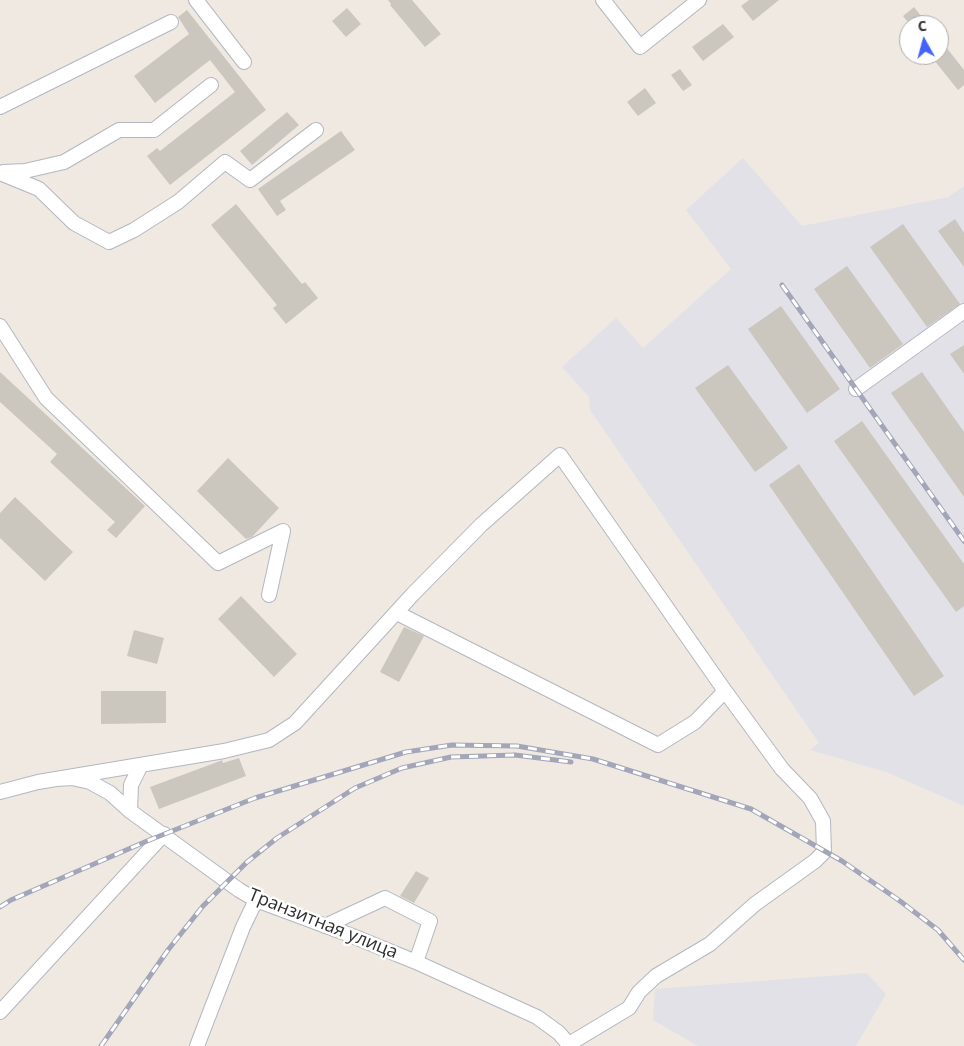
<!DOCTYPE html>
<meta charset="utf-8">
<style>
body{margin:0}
#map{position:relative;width:964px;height:1046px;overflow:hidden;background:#efe9e1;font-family:"Open Sans",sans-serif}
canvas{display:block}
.north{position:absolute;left:899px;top:15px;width:50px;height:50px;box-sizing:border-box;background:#fff;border:1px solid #ababab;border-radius:50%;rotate:353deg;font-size:14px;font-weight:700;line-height:20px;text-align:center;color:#2e2e2e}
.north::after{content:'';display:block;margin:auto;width:18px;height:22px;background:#4264fb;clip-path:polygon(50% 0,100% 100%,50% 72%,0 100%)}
</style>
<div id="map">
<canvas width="964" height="1046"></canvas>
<div class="north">С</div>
</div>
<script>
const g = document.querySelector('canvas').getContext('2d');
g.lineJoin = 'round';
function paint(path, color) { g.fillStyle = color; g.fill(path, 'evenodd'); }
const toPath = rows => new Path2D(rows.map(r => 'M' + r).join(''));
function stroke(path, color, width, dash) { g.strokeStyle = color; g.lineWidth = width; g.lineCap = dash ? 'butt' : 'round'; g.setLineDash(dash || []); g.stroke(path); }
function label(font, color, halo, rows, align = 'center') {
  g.font = font + ' "Open Sans",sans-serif'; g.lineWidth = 5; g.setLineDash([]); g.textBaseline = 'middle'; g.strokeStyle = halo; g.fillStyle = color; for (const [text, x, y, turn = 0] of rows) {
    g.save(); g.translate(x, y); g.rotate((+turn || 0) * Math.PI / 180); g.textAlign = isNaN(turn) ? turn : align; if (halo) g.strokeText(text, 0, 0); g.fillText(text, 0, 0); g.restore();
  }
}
paint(toPath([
 [743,158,802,226,948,197,964,186,964,806,886,772,810,750,819,743,590,410,589,397,562,367,616,318,643,348,731,269,686,210],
 [867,973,886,994,856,1046,698,1046,653,1020,655,989]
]), '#e3e1e8');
paint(toPath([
 [388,0,412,0,441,34,425,47,390,5,391,4],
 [749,0,779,0,753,21,741,6],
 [914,7,928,25,910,25,903,16],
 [347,8,361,24,346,37,332,21],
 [187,10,266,110,170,185,147,156,157,148,160,151,235,92,210,60,155,103,134,76,189,34,178,17],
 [723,24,734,37,703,61,692,47],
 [939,38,964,70,964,85,958,90,930,55,939,55],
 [680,69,692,85,683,91,671,75],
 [645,88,656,103,638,116,627,102],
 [287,112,299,125,252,165,240,151],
 [341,131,355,150,280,201,286,210,277,216,258,189],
 [236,204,302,284,305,282,318,298,286,324,273,308,277,305,211,225],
 [955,219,964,233,964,267,938,231],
 [903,224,960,304,927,327,870,247],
 [847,266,903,344,870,368,814,289],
 [781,306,840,389,807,413,748,329],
 [964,345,964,374,950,354],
 [728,365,788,448,755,472,695,388],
 [0,372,145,506,116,538,107,530,115,522,50,462,57,454,0,402],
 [922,372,964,432,964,497,891,393],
 [862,421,964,564,964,606,956,612,834,441],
 [228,458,279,508,252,537,246,539,197,491],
 [799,464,944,676,914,696,769,485],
 [15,497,73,552,45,581,0,538,0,513],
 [241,596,297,654,274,677,218,619],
 [404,627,424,636,399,682,380,672],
 [134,630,164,638,157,664,127,656],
 [101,691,166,691,166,723,101,724],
 [239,758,246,776,159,809,150,787,220,761,222,760,223,763],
 [416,871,429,878,414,903,400,896]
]), '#cbc7bf');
const minor = toPath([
 [196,0,244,62],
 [603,0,640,47,699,0],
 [0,107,171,22],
 [3,172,25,171,64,162,119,130,154,130,211,85],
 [0,173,39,189,74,223,109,242,134,230,178,202,225,162,250,180,316,130],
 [0,326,46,398,218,563,283,531,269,595],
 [856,389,964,311],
 [56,779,224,751,269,740,295,723,413,594,481,525,560,455,725,691,695,722,658,745,397,613],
 [0,792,38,782,56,779,72,778,90,782,110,793,130,811,239,890,256,900,350,935,416,962,537,1017,559,1033,570,1046],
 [130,811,131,785,141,765],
 [325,926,385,898,430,921,416,962],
 [0,1012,164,834],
 [569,1044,629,1008,639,992,656,976,710,944,755,904,815,861,824,852,823,821,810,798,782,769,725,691],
 [197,1046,243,927,256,900]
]);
stroke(minor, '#b4b7c1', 16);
stroke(minor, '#fff', 14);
const rail = toPath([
 [782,285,964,541],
 [0,907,11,900,147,841,255,798,406,752,452,745,517,746,593,759,751,809,842,861,900,901,938,930,964,960],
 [101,1046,168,950,203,906,247,862,277,838,355,788,402,768,451,757,515,755,571,762]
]);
stroke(rail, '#a3a6b8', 5);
stroke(rail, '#fff', 3, [9]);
label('18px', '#2e2e2e', '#fff', [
 ["Транзитная улица",323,924,22]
]);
</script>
